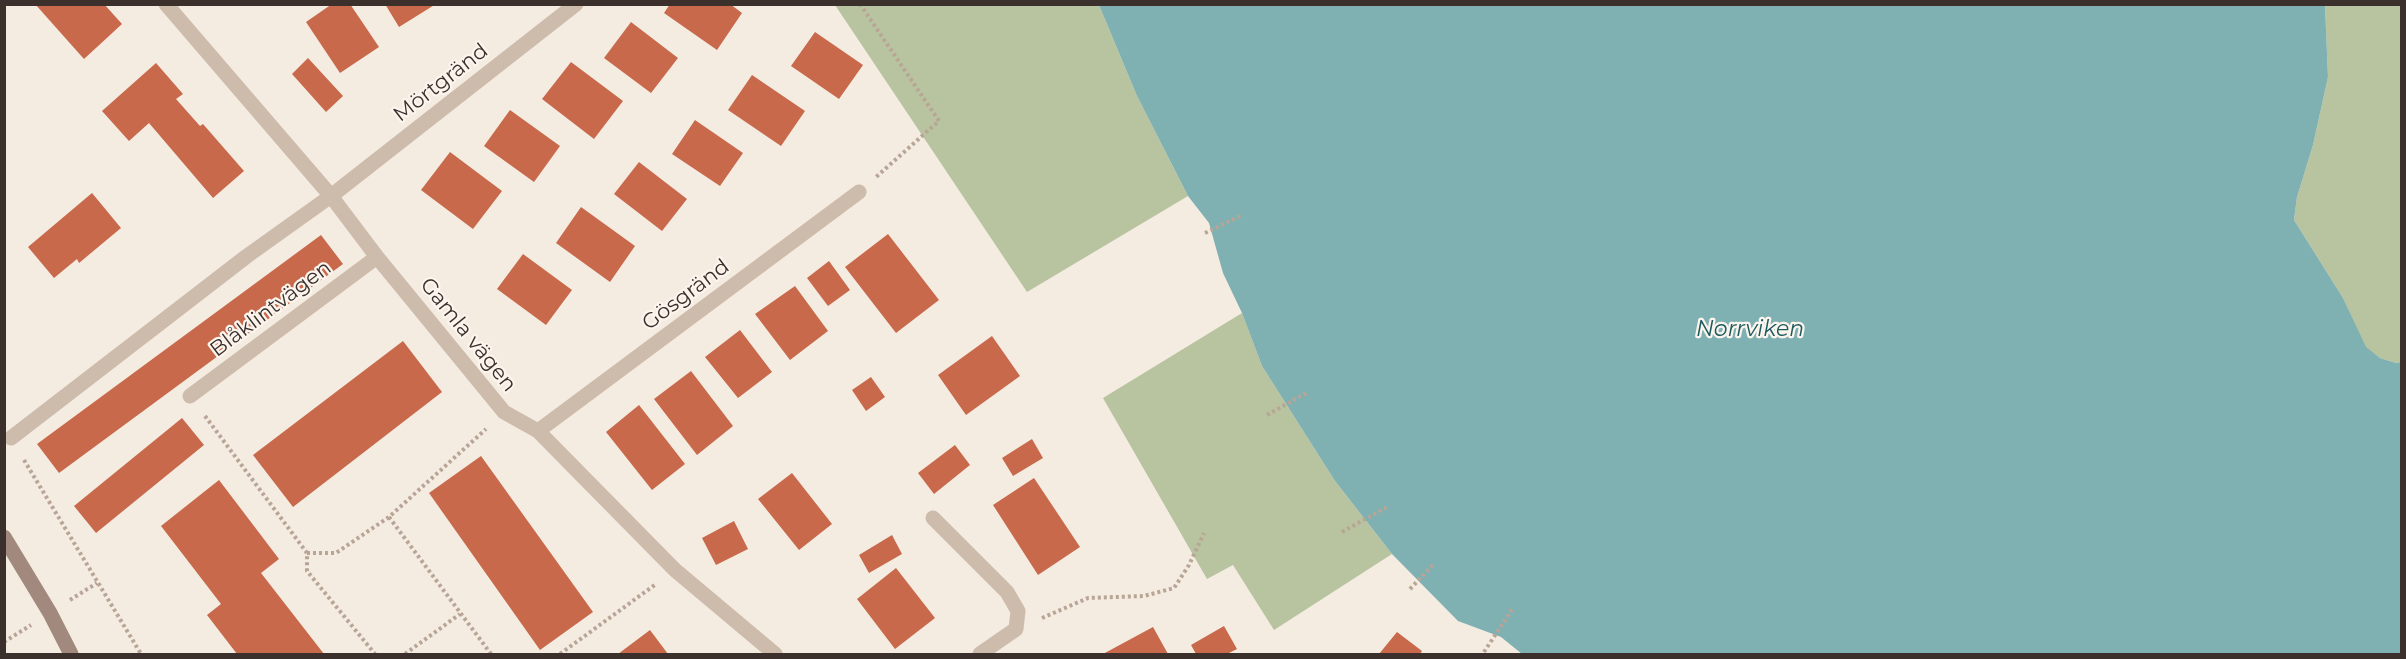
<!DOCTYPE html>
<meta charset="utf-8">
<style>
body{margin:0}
#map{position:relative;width:2406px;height:659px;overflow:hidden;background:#f4ebe1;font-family:Montserrat,sans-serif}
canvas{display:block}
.frame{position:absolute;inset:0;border:6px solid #3b302b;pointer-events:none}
</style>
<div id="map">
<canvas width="2406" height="659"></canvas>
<div class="frame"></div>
</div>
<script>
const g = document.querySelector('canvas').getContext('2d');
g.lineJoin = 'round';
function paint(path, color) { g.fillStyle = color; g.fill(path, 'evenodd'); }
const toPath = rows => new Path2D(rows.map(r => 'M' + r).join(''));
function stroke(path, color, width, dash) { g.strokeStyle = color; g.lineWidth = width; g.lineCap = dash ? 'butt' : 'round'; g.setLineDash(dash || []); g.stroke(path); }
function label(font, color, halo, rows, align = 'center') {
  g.font = font + ' Montserrat,sans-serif'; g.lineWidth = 4.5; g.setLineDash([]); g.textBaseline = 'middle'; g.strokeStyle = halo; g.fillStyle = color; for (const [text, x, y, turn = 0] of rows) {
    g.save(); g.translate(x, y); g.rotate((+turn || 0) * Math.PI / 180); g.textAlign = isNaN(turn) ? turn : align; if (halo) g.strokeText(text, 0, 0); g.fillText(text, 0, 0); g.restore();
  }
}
paint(toPath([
 [835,5,1099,5,1137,96,1188,196,1027,292],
 [2325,5,2401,5,2401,362,2396,363,2380,358,2365,347,2343,298,2294,220,2297,197,2313,145,2328,77],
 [1242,313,1262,366,1335,481,1392,554,1274,630,1233,565,1207,579,1103,398]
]), '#b8c4a0');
paint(toPath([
 [1099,5,2325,5,2328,77,2313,145,2297,197,2294,220,2343,298,2366,347,2380,358,2396,363,2401,362,2401,654,1522,654,1501,637,1458,621,1392,554,1335,481,1262,366,1242,313,1223,273,1209,223,1188,196,1137,96]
]), '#7fb0b2');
paint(toPath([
 [35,4,104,4,122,24,84,59],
 [332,4,350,4,379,47,340,73,306,22],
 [385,4,436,4,399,27],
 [670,4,730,4,742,13,717,50,664,13],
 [631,22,678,58,651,93,604,58],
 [815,32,863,65,839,99,791,66],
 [308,58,343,96,326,112,292,74],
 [571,62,623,101,594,139,542,99],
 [156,63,183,94,176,99,200,126,203,124,244,171,213,198,149,123,129,141,102,111],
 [752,75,805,111,781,146,728,110],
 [510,110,560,146,534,182,484,146],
 [695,120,743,153,720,186,672,154],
 [450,152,502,191,473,229,421,190],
 [639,162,687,199,662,231,614,194],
 [92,193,121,228,79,263,77,259,54,278,28,247],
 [581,207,635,246,610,282,556,243],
 [888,234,939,300,896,333,845,267],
 [321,235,343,264,59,473,37,444],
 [523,254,572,290,546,325,497,289],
 [829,261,850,290,828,306,807,278],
 [795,286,828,331,790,360,755,314],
 [740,330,772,372,738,398,705,357],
 [992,336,1020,376,966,415,938,375],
 [403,341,442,392,293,507,253,455],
 [691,371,733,426,697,455,654,399],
 [871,377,885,397,866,411,852,390],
 [639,405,685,464,652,490,606,432],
 [182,418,204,445,96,533,74,506],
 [1032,439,1043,458,1013,476,1002,458],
 [955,445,970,465,934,494,918,473],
 [481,456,593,612,540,650,429,493],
 [792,473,832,524,799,550,758,499],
 [1034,478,1080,547,1038,575,993,505],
 [219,480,279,559,261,573,324,654,237,654,207,615,221,604,161,526],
 [734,521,748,549,716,565,702,538],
 [892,535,902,554,869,573,859,555],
 [896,568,935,618,895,649,857,599],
 [1224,626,1237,649,1227,654,1196,654,1191,645],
 [1153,627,1168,654,1103,654],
 [650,630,668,654,618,654],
 [1397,632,1422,651,1420,654,1379,654]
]), '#c8694b');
stroke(toPath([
 [860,4,939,121,876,177],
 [1205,233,1242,215],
 [1267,415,1308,392],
 [205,416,307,553,307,571,375,654],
 [24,460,141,654],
 [389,517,491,654],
 [1342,532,1387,507],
 [307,553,336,553,389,517,486,429],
 [1410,589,1433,565],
 [70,600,97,583],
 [1042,618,1088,598,1144,596,1174,588,1189,565,1204,533],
 [4,642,31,625],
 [1484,652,1513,608],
 [405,654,460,614],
 [560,654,656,584]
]), '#b9a596', 4, [3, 3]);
stroke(toPath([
 [11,438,247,256,331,196]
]), '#cdbbac', 15);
stroke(toPath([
 [166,4,331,196,377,257,504,412,538,431,675,570,775,654],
 [331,196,576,4],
 [190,396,377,257],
 [538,431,859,192],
 [933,518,1007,592,1018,611,1016,629,980,654]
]), '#cdbbac', 15);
stroke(toPath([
 [4,537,50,613,71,654]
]), '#a18a7d', 15);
label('21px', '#3b302b', '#fbf5ee', [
 ["Mörtgränd",441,83,-38],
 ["Gösgränd",686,295,-37],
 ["Blåklintvägen",271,309,-37],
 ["Gamla vägen",468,335,51]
]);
label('italic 22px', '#1f5a5e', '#fbf5ee', [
 ["Norrviken",1750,330]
]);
</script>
